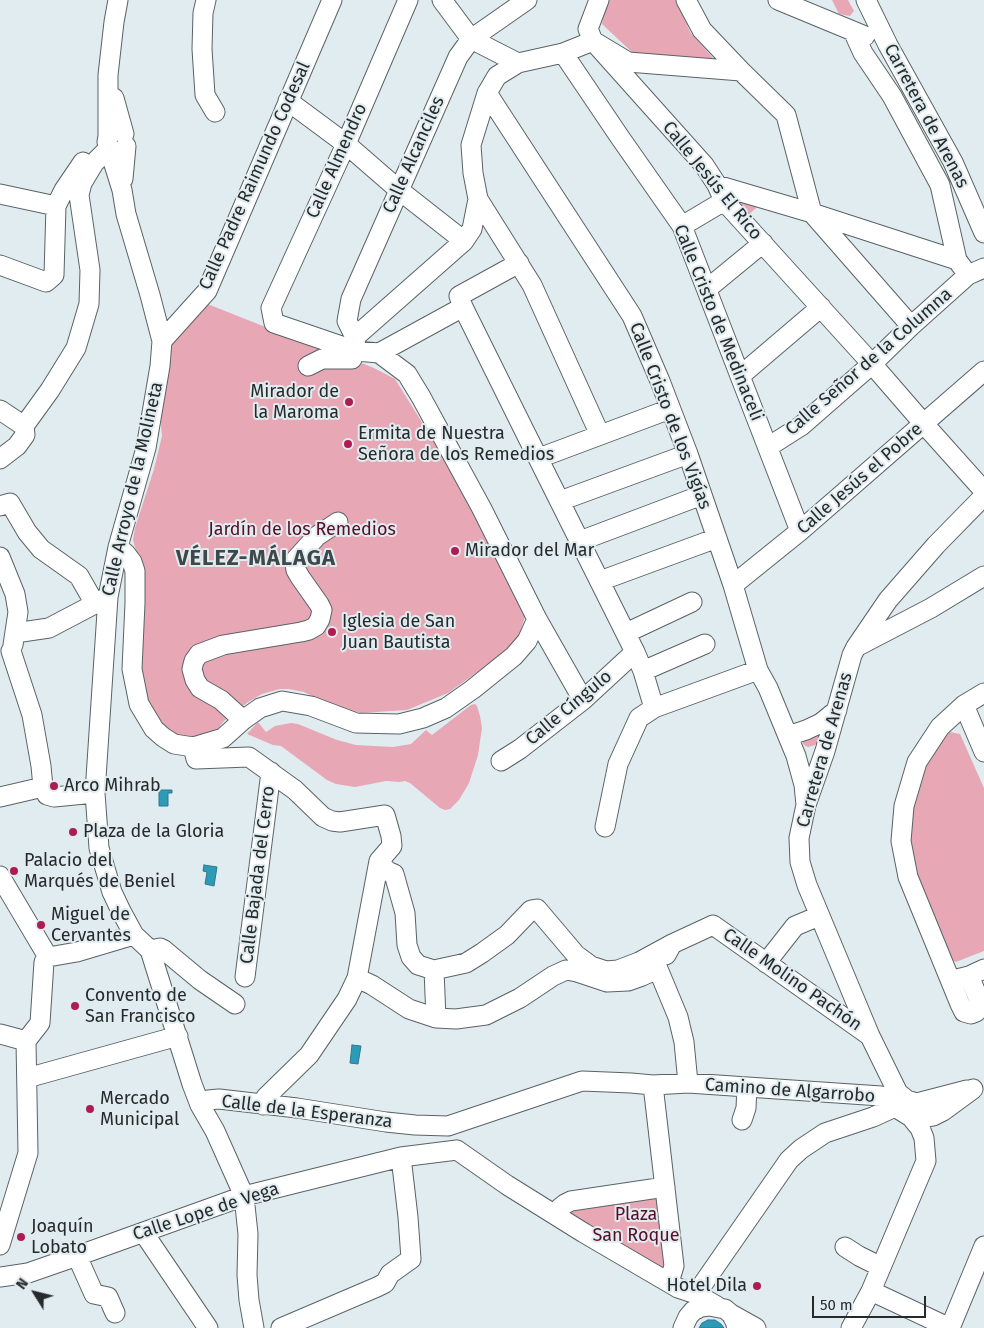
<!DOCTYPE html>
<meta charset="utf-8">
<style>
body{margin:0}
#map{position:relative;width:984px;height:1328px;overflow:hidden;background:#e1ecf0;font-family:"Fira Sans",sans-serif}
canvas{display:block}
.north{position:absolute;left:10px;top:1268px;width:50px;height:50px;-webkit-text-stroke:4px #e1ecf0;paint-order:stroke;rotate:306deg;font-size:14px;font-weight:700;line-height:20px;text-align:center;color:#262a2b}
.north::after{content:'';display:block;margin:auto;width:18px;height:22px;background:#262a2b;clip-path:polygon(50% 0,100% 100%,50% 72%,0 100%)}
.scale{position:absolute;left:812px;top:1296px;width:114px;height:22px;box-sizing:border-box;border:2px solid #262a2b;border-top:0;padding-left:6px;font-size:15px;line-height:18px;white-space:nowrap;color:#262a2b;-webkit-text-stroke:4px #e1ecf0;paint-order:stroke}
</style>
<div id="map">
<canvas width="984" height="1328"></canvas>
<div class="north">N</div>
<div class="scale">50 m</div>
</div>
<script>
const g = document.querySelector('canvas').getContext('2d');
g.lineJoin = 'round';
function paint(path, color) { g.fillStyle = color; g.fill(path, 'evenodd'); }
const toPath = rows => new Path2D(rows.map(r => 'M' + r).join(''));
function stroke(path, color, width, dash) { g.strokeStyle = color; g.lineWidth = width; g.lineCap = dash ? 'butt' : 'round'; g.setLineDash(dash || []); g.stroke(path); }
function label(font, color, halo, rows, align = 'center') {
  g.font = font + ' "Fira Sans",sans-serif'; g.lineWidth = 4; g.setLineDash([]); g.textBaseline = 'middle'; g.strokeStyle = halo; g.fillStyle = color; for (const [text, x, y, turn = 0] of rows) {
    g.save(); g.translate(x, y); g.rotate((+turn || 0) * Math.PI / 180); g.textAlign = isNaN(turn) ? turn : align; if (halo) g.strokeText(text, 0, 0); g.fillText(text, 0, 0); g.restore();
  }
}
paint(toPath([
 [609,0,677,0,690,32,713,58,709,65,634,54,602,24,605,5],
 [832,0,848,0,854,11,850,16,839,14],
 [728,193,763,202,747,216],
 [205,303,268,328,278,330,374,368,395,379,461,485,526,613,518,640,501,655,448,693,407,710,361,713,337,708,304,692,289,689,280,689,262,694,248,702,224,721,220,726,221,730,197,739,180,737,167,731,149,709,141,680,137,555,133,540,135,528,154,469,162,436,159,403,172,340],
 [475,704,477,706,480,716,482,728,478,755,469,783,459,800,450,809,445,810,440,808,410,783,405,781,399,782,386,781,355,787,336,784,327,780,281,746,273,745,247,734,258,722,266,732,275,726,291,723,298,724,337,740,356,745,393,747,411,744,426,730,432,735,471,705],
 [823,732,821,738,815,745,808,747,804,745,802,741,805,738],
 [950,732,960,734,984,788,984,951,956,962,947,957,916,882,910,852,910,816,916,787,933,750],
 [658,1191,671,1267,664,1271,569,1216,568,1210]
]), '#e8a7b4');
const water = toPath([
 [159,790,172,790,172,793,168,793,168,806,159,806,159,790],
 [204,865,217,867,214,886,205,884,207,872,203,871,204,865],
 [352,1045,361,1046,358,1064,350,1063,352,1045],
 [708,1320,715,1320,721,1324,724,1328,699,1328,702,1323,708,1320]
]);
paint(water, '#2d9bb8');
stroke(water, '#2b798e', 1);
const minor = toPath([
 [118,0,114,22,108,75,108,136,107,142,122,190,126,214,150,295,162,341,160,366,146,448,118,547,108,597,95,793,99,848,112,892,121,911,134,935,150,950,192,1084,200,1105,215,1131,244,1196,248,1234,247,1275,249,1300,254,1328],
 [206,0,203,13,202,49,205,95,215,112],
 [408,0,346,144,271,308,274,323,356,351,379,353,407,374,421,397,482,509,537,619,583,700],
 [442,0,471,39,518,63],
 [599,0,588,29,593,41,704,165,717,185,724,201,872,364,924,424,984,491],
 [686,0,702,30,741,71,786,115,812,213,911,326],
 [778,0,865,36],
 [866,0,888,45,953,162,984,233],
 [853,31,863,53,892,96,940,185,957,260,968,275,984,268],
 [563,53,619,136,682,226,800,531],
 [487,93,632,316,660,381,688,454,733,585,758,670,768,688,796,756,804,785,806,805],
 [114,98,124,134],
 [288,101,346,144,399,190,464,241],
 [123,179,126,146],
 [717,185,812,213,957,260],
 [0,194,56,206],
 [478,199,532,285,600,435],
 [682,226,724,201],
 [519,263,459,296,463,307,522,426,635,652,643,671,654,708],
 [0,265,46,282,54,275,56,206,64,190,83,162],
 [707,289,763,243],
 [355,337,347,321,351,299,458,57,471,39,527,0],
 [162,341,207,291,332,0],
 [356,351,355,337,464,241,472,229,478,199,473,173,471,145,487,93,497,76,518,63,563,53,593,41,628,62,741,71],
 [379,353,463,307],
 [308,366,322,359,352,359],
 [740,376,821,307],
 [0,410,24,426],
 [768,447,801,426,872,364,911,326,968,275],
 [539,458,670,409],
 [0,459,17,446,25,435,24,426,50,390,76,348,89,304,90,270,79,195,82,183,94,163,109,148],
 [560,501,688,454],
 [0,506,10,503,27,532,41,549,79,576,95,604],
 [580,541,702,495],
 [118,547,126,554,132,562,135,571,135,603,132,669,139,704,154,729,163,737,174,744,193,747,223,738,243,720,260,708,282,701,311,706,356,723,399,724,423,718,446,708,473,689,514,656,527,641,537,619],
 [0,557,15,594,18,612,13,645],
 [600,581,717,538],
 [733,585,800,531,984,371],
 [15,633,49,628,106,598],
 [626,633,692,602],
 [858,646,931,608,984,576],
 [11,651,32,715,41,766,43,787,47,795,54,797,95,793],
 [643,671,705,644],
 [964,705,984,752],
 [243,720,221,700,200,688,195,680,192,669,194,661,199,654,223,645,301,632,309,630,316,626,320,619,322,610,319,604,300,577,296,570,295,564,296,559,317,536,338,522],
 [788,736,806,730,821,723,837,710],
 [193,747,196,759,249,757,295,790,323,817,332,821,340,822,385,815,391,836,392,846,379,861,357,978,347,999,309,1055,266,1097,263,1105],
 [501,761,520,749,583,700,635,652],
 [0,797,43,787],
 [605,827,618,764,639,718,654,708,758,670],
 [379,861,387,871,394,874,405,913,407,945,411,957,418,965,434,970,466,963,482,953,507,935,531,910,537,909,576,955,591,966,606,971,618,970,639,962,672,944],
 [0,876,48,957],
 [150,950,160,948,164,950,200,980,235,1004],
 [666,955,672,944,713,925,870,1036],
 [766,963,795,926,819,916],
 [658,969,678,1017,684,1042,688,1083],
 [434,970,436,1018],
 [969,976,980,1002,979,1008,976,1012,971,1014,964,1012,960,1004,908,877,901,841,904,806,917,762,940,727,964,705,984,693],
 [245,977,271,772],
 [357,978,372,985,409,1009,436,1018,456,1019,486,1015,520,998,553,976,566,970,577,972,607,982,628,981,642,976,658,969],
 [957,979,969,976,984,969],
 [0,1034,26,1041],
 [26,1041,40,1023,44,962,48,957,77,952,134,935],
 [27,1078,178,1036],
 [653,1085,674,1266,669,1282],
 [967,1090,917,1103,907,1100,898,1093,870,1036,807,885,800,862,799,838,806,805,825,751,852,655,856,647,888,600,936,545,984,496],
 [199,1102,208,1100,219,1099,297,1108,386,1122,415,1125,448,1126,582,1081,631,1083,653,1085,688,1083,881,1096,895,1107,911,1117,923,1118,933,1116,943,1111,973,1089],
 [742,1120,746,1108,747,1087],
 [457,1150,507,1185,584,1233,678,1288,696,1294],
 [556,1215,560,1208,565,1204,571,1201,665,1187],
 [143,1232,208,1328],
 [0,1245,28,1153,26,1041],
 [845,1247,859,1256,881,1267],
 [77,1256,94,1294,108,1297,115,1313],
 [0,1277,28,1273,77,1256,244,1196,401,1157,457,1150],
 [871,1291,950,1328],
 [717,1306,696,1294,789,1160,801,1149,825,1133,873,1117,895,1107],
 [731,1314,756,1328],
 [281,1328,377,1287,385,1283,390,1274,411,1259,408,1217,401,1157],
 [683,1328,688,1317,693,1311,701,1307,709,1306,725,1309,731,1314,735,1321,737,1328],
 [851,1328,871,1291,926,1161,924,1138,920,1128,911,1117],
 [950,1328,984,1246]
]);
stroke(minor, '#596366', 21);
stroke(minor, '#fff', 19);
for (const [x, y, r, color] of [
 [349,402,5,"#ad1c52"],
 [348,444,5,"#ad1c52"],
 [455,551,5,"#ad1c52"],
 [332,632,5,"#ad1c52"],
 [54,786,5,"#ad1c52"],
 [73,832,5,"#ad1c52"],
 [14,871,5,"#ad1c52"],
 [41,925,5,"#ad1c52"],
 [75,1006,5,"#ad1c52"],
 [90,1109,5,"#ad1c52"],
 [21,1237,5,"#ad1c52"],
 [757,1286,5,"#ad1c52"]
]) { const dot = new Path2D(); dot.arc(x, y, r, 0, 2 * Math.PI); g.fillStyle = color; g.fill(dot); stroke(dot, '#e1ecf0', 2); }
label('18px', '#262a2b', '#e1ecf0', [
 ["Carretera de Arenas",926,116,62],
 ["Calle Alcanciles",414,155,-66],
 ["Calle Almendro",337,161,-66],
 ["Calle Padre Raimundo Codesal",255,176,-66],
 ["Calle Jesús El Rico",712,181,51],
 ["Calle Cristo de Medinaceli",718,323,68],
 ["Calle Señor de la Columna",869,362,-41],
 ["Calle Cristo de los Vigías",670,416,69],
 ["Calle Jesús el Pobre",860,479,-41],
 ["Calle Arroyo de la Molineta",133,489,-77],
 ["Calle Cíngulo",569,708,-40],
 ["Carretera de Arenas",825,750,-74],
 ["Calle Bajada del Cerro",258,875,-83],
 ["Calle Molino Pachón",792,980,35],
 ["Camino de Algarrobo",790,1091,4],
 ["Calle de la Esperanza",307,1112,7],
 ["Calle Lope de Vega",206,1212,-18]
]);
label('18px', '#262a2b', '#e1ecf0', [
 ["Mirador de",339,392,"right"],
 ["la Maroma",339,413,"right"],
 ["Ermita de Nuestra",358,434],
 ["Señora de los Remedios",358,455],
 ["Mirador del Mar",465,551],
 ["Iglesia de San",342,622],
 ["Juan Bautista",342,643],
 ["Arco Mihrab",64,786],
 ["Plaza de la Gloria",83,832],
 ["Palacio del",24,861],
 ["Marqués de Beniel",24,882],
 ["Miguel de",51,915],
 ["Cervantes",51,936],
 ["Convento de",85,996],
 ["San Francisco",85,1017],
 ["Mercado",100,1099],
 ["Municipal",100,1120],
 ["Joaquín",31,1227],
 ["Lobato",31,1248],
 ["Hotel Dila",747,1286,"right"]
], 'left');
label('18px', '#580d27', '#e1ecf0', [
 ["Jardín de los Remedios",302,530],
 ["Plaza",636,1215],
 ["San Roque",636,1236]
]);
g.letterSpacing = '1px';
label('bold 22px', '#3e474a', '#e1ecf0', [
 ["VÉLEZ-MÁLAGA",256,559]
]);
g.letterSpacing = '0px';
</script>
